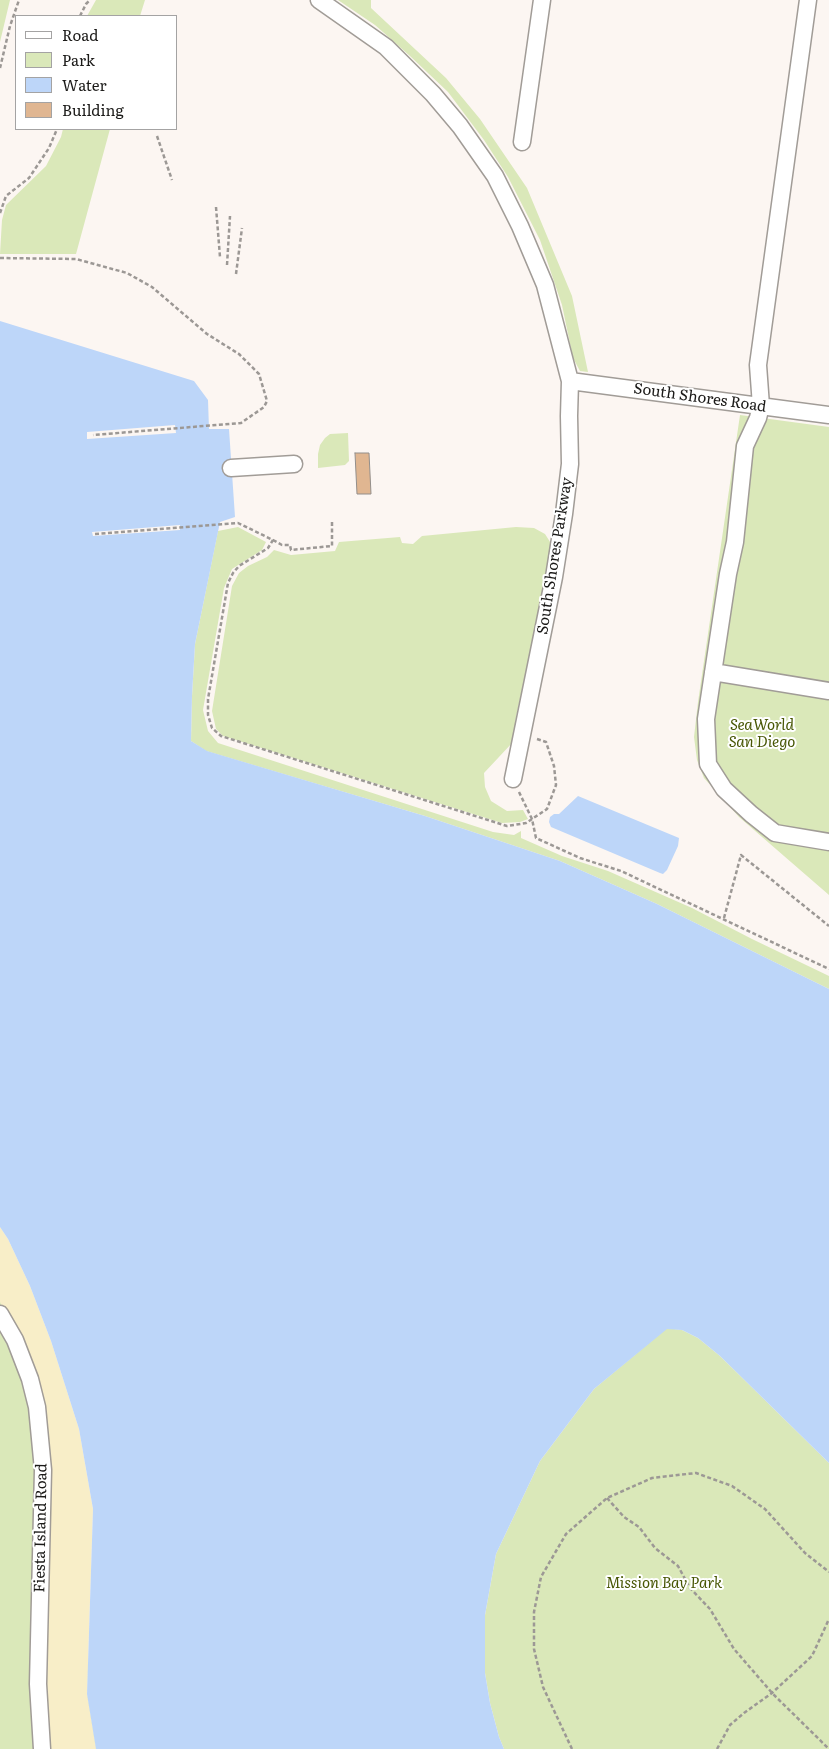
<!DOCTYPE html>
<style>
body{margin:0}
#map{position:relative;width:829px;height:1749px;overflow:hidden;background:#fcf6f2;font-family:Literata,serif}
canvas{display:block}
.legend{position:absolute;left:15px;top:15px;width:162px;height:115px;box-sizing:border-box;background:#fff;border:1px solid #a4a3a3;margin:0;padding:6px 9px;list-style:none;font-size:15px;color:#1b1a18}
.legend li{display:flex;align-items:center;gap:10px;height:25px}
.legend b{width:25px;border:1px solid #a4a3a3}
</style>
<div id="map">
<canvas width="829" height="1749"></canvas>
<ul class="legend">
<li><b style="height:6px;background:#fff"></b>Road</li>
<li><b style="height:14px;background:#dae8b9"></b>Park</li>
<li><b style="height:14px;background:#bdd6f9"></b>Water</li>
<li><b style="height:14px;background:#e0b691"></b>Building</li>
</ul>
</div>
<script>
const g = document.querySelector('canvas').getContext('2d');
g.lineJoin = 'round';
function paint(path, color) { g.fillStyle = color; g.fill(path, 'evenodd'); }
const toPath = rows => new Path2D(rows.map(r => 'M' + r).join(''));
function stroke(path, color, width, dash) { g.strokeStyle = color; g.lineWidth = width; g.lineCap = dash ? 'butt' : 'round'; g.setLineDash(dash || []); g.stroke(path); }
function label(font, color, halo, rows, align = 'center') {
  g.font = font + ' Literata,serif'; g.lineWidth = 4; g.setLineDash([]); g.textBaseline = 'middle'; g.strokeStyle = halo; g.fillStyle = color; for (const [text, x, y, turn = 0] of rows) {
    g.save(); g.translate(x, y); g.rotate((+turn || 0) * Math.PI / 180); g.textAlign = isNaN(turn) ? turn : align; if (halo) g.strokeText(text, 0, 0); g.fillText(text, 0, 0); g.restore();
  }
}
paint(toPath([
 [0,0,10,0,0,42],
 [96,0,145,0,140,16,87,16],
 [338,0,371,0,371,8,446,78,480,119,527,188,572,296,588,372,580,371,573,358,562,305,540,240,508,177,484,140,448,92,410,56,375,25],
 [63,129,110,129,76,254,0,254,2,220,6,205,46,166,61,137],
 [740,415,829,427,829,895,739,817,704,778,697,760,694,737,698,702],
 [348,433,349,461,345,465,318,468,318,454,320,445,325,438,330,434],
 [238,527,266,542,262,550,232,569,224,588,203,710,208,731,218,743,493,832,514,835,521,831,521,838,562,856,608,871,692,908,752,939,829,976,829,989,657,904,560,861,425,816,206,751,191,741,192,696,195,644,218,531],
 [516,527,534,528,545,534,552,545,551,557,516,717,513,742,484,773,485,787,491,801,507,811,523,810,528,819,520,822,502,823,223,736,216,729,212,711,232,586,239,573,248,566,267,557,274,550,291,555,335,551,339,542,400,537,402,543,413,544,422,536],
 [0,1227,88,1645,87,1694,96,1749,0,1749],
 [667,1328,682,1330,698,1338,720,1356,829,1463,829,1749,504,1749,499,1737,490,1703,485,1673,485,1615,496,1554,540,1461,594,1389]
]), '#dae8b9');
paint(toPath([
 [0,1227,8,1239,30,1286,51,1341,79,1429,93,1509,87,1694,96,1749,47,1749,45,1722,47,1519,23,1351,0,1302]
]), '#f8eec8');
paint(toPath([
 [0,321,194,381,208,400,209,429,229,429,235,517,220,522,195,644,192,696,191,741,207,751,425,816,560,861,657,904,829,989,829,1463,720,1356,698,1338,682,1330,667,1329,594,1389,540,1461,496,1554,485,1615,485,1673,490,1703,499,1737,504,1749,96,1749,87,1694,93,1509,79,1429,51,1341,30,1286,8,1239,0,1227],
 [578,796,679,838,678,846,667,870,663,874,660,873,551,827,549,822,550,817,554,814,559,814]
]), '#bdd6f9');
paint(toPath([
 [175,425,176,433,87,439,87,432],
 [180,525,180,530,93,536,92,532]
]), '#fcf6f2');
const building = toPath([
 [355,453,369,453,371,494,357,494,355,453]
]);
paint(building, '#e0b691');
stroke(building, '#938e8a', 1);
const minor = toPath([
 [319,0,386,47,433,94,460,126,495,176,520,226,545,285,570,381,569,416,570,464,564,514,554,577,513,779],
 [808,0,758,365,761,406,758,418,745,446,735,542,728,574,706,719,708,764,724,789,751,814,775,833,829,842],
 [522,142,542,0],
 [570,381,829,415],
 [231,468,294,464],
 [713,672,829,691],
 [0,1314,15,1340,30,1379,37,1407,43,1470,38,1684,42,1749]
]);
stroke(minor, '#a19c97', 19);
stroke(toPath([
 [80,16,86,4,90,0],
 [0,68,10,26,19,0],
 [157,136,172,180],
 [216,207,220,257],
 [0,213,6,196,29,178,49,148,57,129],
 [0,258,76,259,127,273,152,287,207,334,239,354,259,374,267,401,264,407,241,423,93,435],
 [227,265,230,216],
 [236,274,242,228],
 [95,534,238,523,273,540,268,548,260,553,239,566,233,573,228,583,208,699,208,715,212,728,221,736,507,826,526,823,547,809,556,785,554,766,546,742,537,739],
 [273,540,282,545,290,545,291,550,332,546,332,521],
 [519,792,532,819,536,838,580,858,621,871,829,969],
 [724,918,741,855,829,926],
 [607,1498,624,1517,639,1527,655,1548,678,1566,690,1588,710,1609,734,1649,773,1694,829,1749],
 [572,1749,543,1687,534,1649,534,1612,541,1577,566,1534,607,1498,652,1478,696,1473,732,1486,765,1509,805,1553,829,1572],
 [717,1749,730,1725,744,1713,772,1693,812,1656,829,1619]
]), '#9c9895', 2.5, [4, 2.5]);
stroke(minor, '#fff', 16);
label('15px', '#1b1a18', '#fff', [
 ["South Shores Road",700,398,8],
 ["South Shores Parkway",555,556,-81],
 ["Fiesta Island Road",41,1528,-89]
]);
label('italic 15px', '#485705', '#fff', [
 ["SeaWorld",762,726],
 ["San Diego",762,743],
 ["Mission Bay Park",664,1584]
]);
</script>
